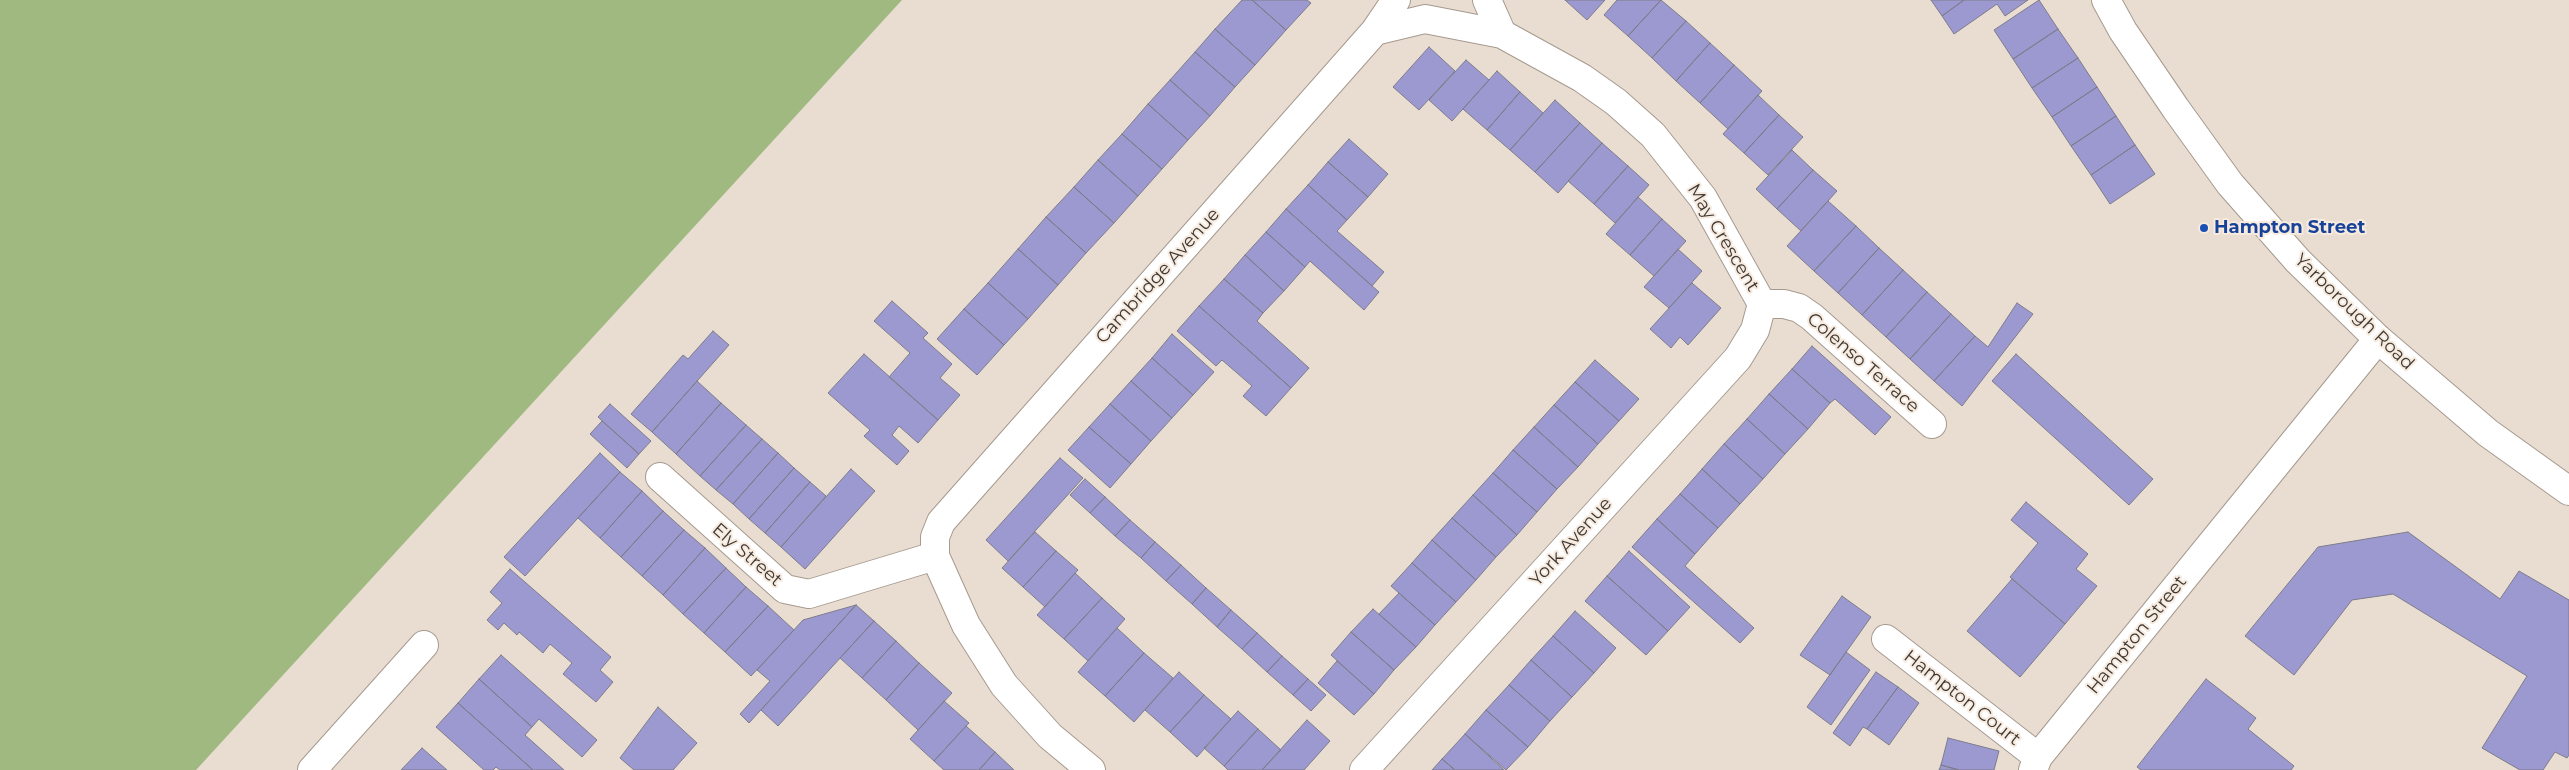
<!DOCTYPE html>
<style>
body{margin:0}
canvas{display:block;background:#e9ddd1}
</style>
<canvas width="2569" height="770"></canvas>
<script>
const g = document.querySelector('canvas').getContext('2d');
g.lineJoin = 'round';
function paint(path, color) { g.fillStyle = color; g.fill(path, 'evenodd'); }
const toPath = rows => new Path2D(rows.map(r => 'M' + r).join(''));
function stroke(path, color, width, dash) { g.strokeStyle = color; g.lineWidth = width; g.lineCap = dash ? 'butt' : 'round'; g.setLineDash(dash || []); g.stroke(path); }
function label(font, color, halo, rows, align = 'center') {
  g.font = font + ' Montserrat,sans-serif'; g.lineWidth = 4; g.setLineDash([]); g.textBaseline = 'middle'; g.strokeStyle = halo; g.fillStyle = color; for (const [text, x, y, turn = 0] of rows) {
    g.save(); g.translate(x, y); g.rotate((+turn || 0) * Math.PI / 180); g.textAlign = isNaN(turn) ? turn : align; if (halo) g.strokeText(text, 0, 0); g.fillText(text, 0, 0); g.restore();
  }
}
paint(toPath([
 [0,0,902,0,196,770,0,770]
]), '#a0b981');
const building = toPath([
 [1242,0,1252,0,1286,30,1255,65,1215,29,1242,0],
 [1252,0,1307,0,1311,3,1286,30,1252,0],
 [1565,0,1605,0,1587,20,1565,0],
 [1617,0,1661,0,1628,36,1604,15,1617,0],
 [1661,0,1686,21,1652,58,1628,36,1661,0],
 [1931,0,1964,0,1942,16,1931,0],
 [1964,0,2028,0,2005,16,1997,4,1954,34,1942,16,1964,0],
 [2039,0,2058,29,2013,59,1994,30,2039,0],
 [1686,21,1710,43,1676,81,1652,58,1686,21],
 [1215,29,1255,65,1235,87,1195,52,1215,29],
 [2058,29,2078,58,2032,88,2013,59,2058,29],
 [1710,43,1734,65,1700,103,1676,81,1710,43],
 [1429,47,1455,71,1419,110,1393,87,1429,47],
 [1195,52,1235,87,1210,116,1170,80,1195,52],
 [2078,58,2097,87,2052,117,2032,88,2078,58],
 [1466,60,1489,80,1452,121,1429,100,1466,60],
 [1734,65,1762,91,1728,129,1700,103,1734,65],
 [1497,71,1520,92,1487,130,1463,109,1497,71],
 [1170,80,1210,116,1188,140,1148,104,1170,80],
 [2097,87,2116,116,2071,146,2052,117,2097,87],
 [1520,92,1543,113,1510,150,1487,130,1520,92],
 [1758,95,1779,115,1744,153,1723,134,1758,95],
 [1555,100,1580,123,1535,172,1510,150,1555,100],
 [1148,104,1188,140,1162,169,1122,134,1148,104],
 [1779,115,1803,137,1768,175,1744,153,1779,115],
 [2116,116,2135,145,2091,175,2071,146,2116,116],
 [1580,123,1602,143,1558,193,1535,172,1580,123],
 [1122,134,1162,169,1138,196,1098,160,1122,134],
 [1349,139,1388,174,1368,197,1328,162,1349,139],
 [1602,143,1628,166,1594,204,1568,181,1602,143],
 [2135,145,2155,174,2110,204,2091,175,2135,145],
 [1792,150,1813,170,1777,209,1756,189,1792,150],
 [1098,160,1138,196,1114,223,1074,187,1098,160],
 [1328,162,1368,197,1347,220,1308,185,1328,162],
 [1628,166,1649,185,1615,223,1594,204,1628,166],
 [1813,170,1837,191,1801,231,1777,209,1813,170],
 [1308,185,1347,220,1337,231,1384,272,1372,286,1286,209,1308,185],
 [1074,187,1114,223,1086,253,1046,217,1074,187],
 [1638,197,1662,219,1630,255,1606,234,1638,197],
 [1828,201,1856,226,1814,271,1787,246,1828,201],
 [1286,209,1379,292,1364,310,1310,261,1305,267,1266,232,1286,209],
 [1046,217,1086,253,1058,285,1018,249,1046,217],
 [1662,219,1686,241,1654,276,1630,255,1662,219],
 [1856,226,1879,248,1838,293,1814,271,1856,226],
 [1266,232,1305,267,1284,291,1245,255,1266,232],
 [1879,248,1903,270,1862,315,1838,293,1879,248],
 [1018,249,1058,285,1028,319,988,283,1018,249],
 [1678,249,1702,271,1669,308,1644,287,1678,249],
 [1245,255,1284,291,1263,313,1224,279,1245,255],
 [1903,270,1927,292,1886,337,1862,315,1903,270],
 [1224,279,1263,313,1257,321,1309,368,1291,388,1199,306,1224,279],
 [988,283,1028,319,1004,345,964,309,988,283],
 [1692,283,1721,308,1688,345,1680,337,1671,348,1650,329,1692,283],
 [1927,292,1951,314,1910,359,1886,337,1927,292],
 [892,301,928,333,923,338,952,364,940,378,960,395,938,420,889,377,910,353,874,321,892,301],
 [2017,303,2033,314,1962,406,1934,381,1975,336,1988,347,2017,303],
 [1199,306,1291,388,1266,416,1243,396,1252,386,1222,360,1216,366,1177,331,1199,306],
 [964,309,1004,345,977,375,937,339,964,309],
 [1951,314,1975,336,1934,381,1910,359,1951,314],
 [713,331,729,345,652,432,631,414,683,355,688,359,713,331],
 [1172,334,1214,372,1193,395,1152,358,1172,334],
 [1812,346,1891,417,1875,435,1835,399,1830,403,1792,369,1812,346],
 [864,354,938,420,918,443,899,426,892,435,909,451,897,465,864,436,870,430,828,393,864,354],
 [2016,354,2153,479,2129,505,1992,381,2016,354],
 [1152,358,1193,395,1172,418,1131,381,1152,358],
 [1595,360,1639,399,1619,421,1575,382,1595,360],
 [1792,369,1830,403,1808,429,1769,394,1792,369],
 [697,381,721,403,676,454,652,432,697,381],
 [1131,381,1172,418,1151,441,1110,404,1131,381],
 [1575,382,1619,421,1598,444,1554,405,1575,382],
 [1769,394,1808,429,1785,454,1747,419,1769,394],
 [721,403,746,425,700,476,676,454,721,403],
 [610,404,651,441,639,454,598,417,610,404],
 [1110,404,1151,441,1131,464,1089,427,1110,404],
 [1554,405,1598,444,1578,467,1534,427,1554,405],
 [1747,419,1785,454,1763,479,1724,444,1747,419],
 [602,421,639,454,627,468,590,434,602,421],
 [746,425,762,439,716,490,700,476,746,425],
 [1089,427,1131,464,1110,488,1068,450,1089,427],
 [1534,427,1578,467,1557,489,1513,450,1534,427],
 [762,439,778,453,733,504,716,490,762,439],
 [1724,444,1763,479,1740,504,1702,469,1724,444],
 [1513,450,1557,489,1537,512,1493,473,1513,450],
 [600,453,620,472,525,576,504,557,600,453],
 [778,453,794,468,749,519,733,504,778,453],
 [1060,458,1083,478,1008,561,986,540,1060,458],
 [794,468,810,482,765,533,749,519,794,468],
 [851,469,875,491,805,569,781,547,851,469],
 [1702,469,1740,504,1718,528,1680,494,1702,469],
 [620,472,642,491,600,538,578,518,620,472],
 [1493,473,1537,512,1517,535,1473,495,1493,473],
 [1085,479,1105,497,1090,513,1070,495,1085,479],
 [810,482,826,496,781,547,765,533,810,482],
 [642,491,663,511,621,557,600,538,642,491],
 [1680,494,1718,528,1695,554,1657,519,1680,494],
 [1473,495,1517,535,1496,557,1452,518,1473,495],
 [1105,497,1130,520,1115,536,1090,513,1105,497],
 [2026,502,2088,554,2076,569,2097,586,2065,624,2010,577,2038,543,2011,520,2026,502],
 [663,511,684,530,642,576,621,557,663,511],
 [1452,518,1496,557,1476,580,1432,540,1452,518],
 [1657,519,1695,554,1685,566,1754,628,1740,643,1632,547,1657,519],
 [1130,520,1155,542,1141,558,1115,536,1130,520],
 [684,530,705,548,663,595,642,576,684,530],
 [1035,532,1056,551,1023,587,1002,568,1035,532],
 [2408,532,2500,599,2519,571,2569,600,2569,755,2567,758,2555,752,2543,770,2520,770,2482,748,2527,676,2393,594,2352,600,2294,675,2245,636,2318,547,2408,532],
 [1432,540,1476,580,1456,602,1412,563,1432,540],
 [1155,542,1181,565,1166,581,1141,558,1155,542],
 [705,548,726,568,683,614,663,595,705,548],
 [1056,551,1078,570,1045,607,1023,587,1056,551],
 [1629,551,1690,607,1668,631,1607,576,1629,551],
 [1412,563,1456,602,1435,625,1391,586,1412,563],
 [1181,565,1206,588,1192,604,1166,581,1181,565],
 [726,568,746,587,704,633,683,614,726,568],
 [510,569,611,657,600,670,613,682,596,702,563,674,572,663,550,644,543,653,519,632,517,635,504,623,498,630,487,620,502,603,490,592,510,569],
 [1075,573,1102,598,1064,639,1037,615,1075,573],
 [1607,576,1668,631,1646,655,1585,601,1607,576],
 [2012,579,2065,624,2020,677,1967,631,2012,579],
 [746,587,768,606,725,652,704,633,746,587],
 [1206,588,1231,610,1217,627,1192,604,1206,588],
 [1399,593,1435,625,1416,647,1379,614,1399,593],
 [1842,596,1871,617,1830,675,1800,655,1842,596],
 [1102,598,1125,619,1088,661,1064,639,1102,598],
 [856,605,749,723,740,714,770,681,757,670,803,620,856,605],
 [856,605,874,621,778,726,761,710,856,605],
 [768,606,794,630,751,676,725,652,768,606],
 [1373,609,1416,647,1394,670,1351,632,1373,609],
 [1231,610,1257,633,1242,649,1217,627,1231,610],
 [1575,611,1616,648,1594,673,1553,636,1575,611],
 [874,621,896,641,862,678,840,658,874,621],
 [1117,628,1144,653,1105,696,1078,672,1117,628],
 [1351,632,1394,670,1374,694,1331,655,1351,632],
 [1257,633,1282,656,1267,672,1242,649,1257,633],
 [1553,636,1594,673,1572,697,1531,660,1553,636],
 [896,641,919,663,886,700,862,678,896,641],
 [1846,652,1870,670,1831,725,1807,707,1846,652],
 [1144,653,1173,678,1134,722,1105,696,1144,653],
 [501,655,597,740,582,757,539,719,532,727,479,679,501,655],
 [1282,656,1308,679,1293,695,1267,672,1282,656],
 [1531,660,1572,697,1550,721,1509,685,1531,660],
 [1337,661,1374,694,1354,715,1318,683,1337,661],
 [919,663,952,693,918,730,886,700,919,663],
 [1179,672,1204,695,1170,732,1145,710,1179,672],
 [1876,672,1898,687,1867,729,1863,727,1850,746,1833,733,1876,672],
 [479,679,532,727,525,735,564,770,533,770,458,703,479,679],
 [1308,679,1326,695,1311,711,1293,695,1308,679],
 [2206,679,2256,718,2248,729,2294,766,2291,770,2141,770,2137,767,2206,679],
 [1509,685,1550,721,1528,747,1486,710,1509,685],
 [1898,687,1919,703,1889,745,1867,729,1898,687],
 [1204,695,1231,719,1197,757,1170,732,1204,695],
 [944,701,969,723,934,761,910,739,944,701],
 [458,703,533,770,500,770,496,767,493,770,484,770,436,727,458,703],
 [658,707,697,743,673,770,634,770,620,758,658,707],
 [1486,710,1528,747,1506,770,1465,734,1486,710],
 [1238,711,1258,729,1224,766,1204,748,1238,711],
 [1307,720,1330,741,1304,770,1262,770,1307,720],
 [966,726,995,752,979,770,944,770,934,761,966,726],
 [1258,729,1281,750,1262,770,1228,770,1224,766,1258,729],
 [1465,734,1504,770,1455,770,1442,759,1465,734],
 [1948,738,1999,751,1994,770,1959,770,1941,765,1948,738],
 [422,748,447,770,401,770,422,748],
 [995,752,1014,770,979,770,995,752],
 [1442,759,1455,770,1432,770,1442,759],
 [1941,765,1959,770,1939,770,1941,765]
]);
paint(building, '#9c99d1');
stroke(building, '#7d7c8a', 1);
const minor = toPath([
 [1487,0,1502,34],
 [1375,31,1425,19,1502,34,1582,78,1616,102,1653,135,1703,198,1762,304],
 [1762,304,1784,304,1799,308,1812,317,1932,424],
 [660,477,785,589,809,594,935,556],
 [1886,639,2038,757],
 [312,770,424,645],
 [1091,770,1050,736,1004,685,966,625,935,556,935,537,941,522,1375,31,1396,0],
 [1364,770,1738,358,1755,330,1762,304],
 [2033,770,2038,757,2378,339]
]);
const secondary = toPath([
 [2106,0,2123,31,2176,109,2230,184,2298,261,2378,339,2488,433,2569,491]
]);
stroke(minor, '#a69a8f', 30);
stroke(secondary, '#a69a8f', 30);
stroke(minor, '#fff', 28);
stroke(secondary, '#fff', 28);
for (const [x, y, r, color] of [
 [2204,228,5,"#1a4fb4"]
]) { const dot = new Path2D(); dot.arc(x, y, r, 0, 2 * Math.PI); g.fillStyle = color; g.fill(dot); stroke(dot, '#f7eade', 2); }
label('bold 18px', '#164399', '#f7eade', [
 ["Hampton Street",2214,228]
], 'left');
label('18px', '#3d3834', '#f7eade', [
 ["May Crescent",1723,238,59],
 ["Cambridge Avenue",1158,276,-48],
 ["Yarborough Road",2354,312,44],
 ["Colenso Terrace",1863,363,41],
 ["York Avenue",1571,542,-48],
 ["Ely Street",747,555,41],
 ["Hampton Street",2137,635,-51],
 ["Hampton Court",1962,698,38]
]);
</script>
